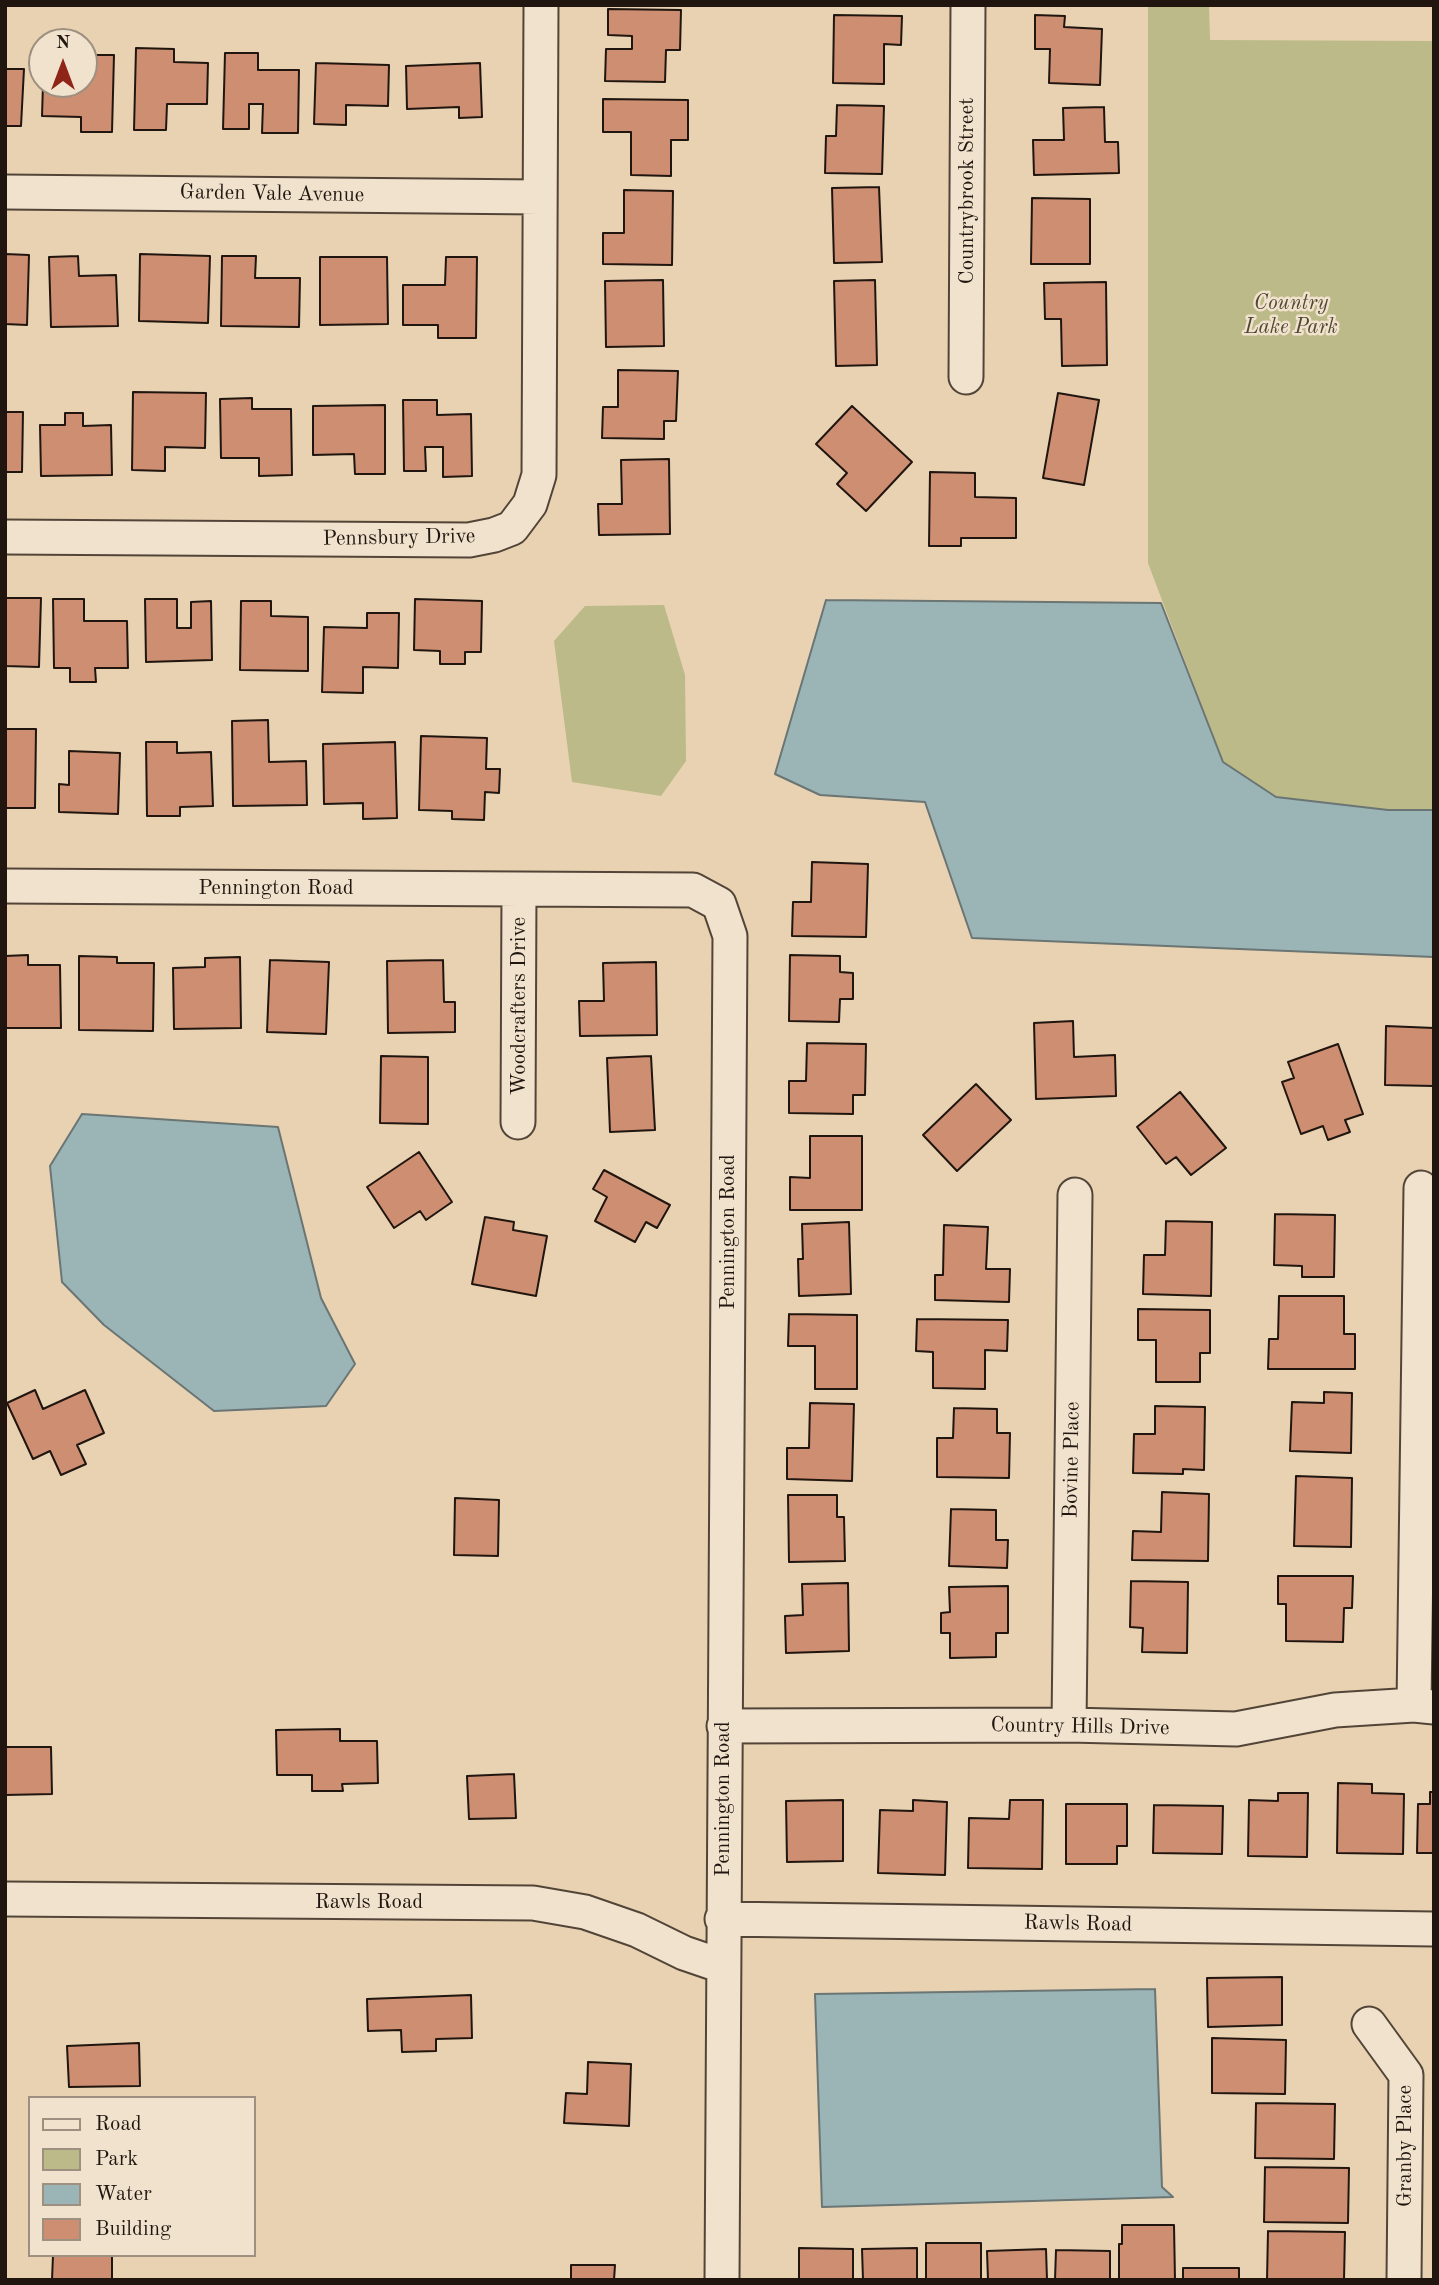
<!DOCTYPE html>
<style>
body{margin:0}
#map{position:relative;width:1439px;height:2285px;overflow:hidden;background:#e8d2b2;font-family:"Old Standard TT",serif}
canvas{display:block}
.frame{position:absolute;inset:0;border:7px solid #20160f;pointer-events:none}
.legend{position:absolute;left:28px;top:2096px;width:228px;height:161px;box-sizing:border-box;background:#f0e2cd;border:2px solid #9d9081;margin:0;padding:9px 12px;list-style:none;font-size:21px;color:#20160f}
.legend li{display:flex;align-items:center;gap:14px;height:35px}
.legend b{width:35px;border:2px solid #9d9081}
.north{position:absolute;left:28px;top:28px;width:70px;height:70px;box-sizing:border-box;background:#f0e2cd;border:2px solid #9d9081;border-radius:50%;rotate:0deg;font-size:19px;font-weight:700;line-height:28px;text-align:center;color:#20160f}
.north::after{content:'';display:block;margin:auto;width:24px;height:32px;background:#8f2418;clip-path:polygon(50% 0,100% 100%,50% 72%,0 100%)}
</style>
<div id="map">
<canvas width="1439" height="2285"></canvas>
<div class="frame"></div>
<ul class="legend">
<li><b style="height:9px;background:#f0e2cd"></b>Road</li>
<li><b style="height:19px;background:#bcba88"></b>Park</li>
<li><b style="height:19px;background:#9bb5b7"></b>Water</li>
<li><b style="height:19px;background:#ce8e72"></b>Building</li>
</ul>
<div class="north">N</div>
</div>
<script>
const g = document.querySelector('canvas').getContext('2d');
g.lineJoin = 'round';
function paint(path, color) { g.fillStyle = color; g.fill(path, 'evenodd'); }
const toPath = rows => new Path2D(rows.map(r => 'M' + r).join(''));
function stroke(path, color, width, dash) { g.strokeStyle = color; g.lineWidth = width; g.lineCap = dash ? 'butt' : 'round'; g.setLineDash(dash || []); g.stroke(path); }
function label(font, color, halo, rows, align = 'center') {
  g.font = font + ' "Old Standard TT",serif'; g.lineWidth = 5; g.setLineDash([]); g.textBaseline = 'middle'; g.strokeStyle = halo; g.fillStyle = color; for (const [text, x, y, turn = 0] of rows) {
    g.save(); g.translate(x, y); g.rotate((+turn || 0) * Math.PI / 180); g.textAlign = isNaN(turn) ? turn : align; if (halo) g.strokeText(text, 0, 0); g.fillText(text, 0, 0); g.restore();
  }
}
paint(toPath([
 [1148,5,1209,5,1210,40,1434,41,1434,810,1388,810,1276,797,1223,762,1148,563],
 [664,605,685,675,686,761,661,796,572,782,554,641,585,606]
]), '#bcba88');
const water = toPath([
 [826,600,1161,603,1223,762,1276,797,1388,810,1434,810,1434,957,972,938,925,802,820,795,775,774,826,600],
 [82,1114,278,1127,321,1298,355,1364,326,1406,214,1411,104,1325,62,1282,50,1166,82,1114],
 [1155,1989,1162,2187,1173,2197,822,2207,815,1994,1155,1989]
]);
paint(water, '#9bb5b7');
stroke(water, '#6a7574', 2);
const building = toPath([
 [608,9,681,10,680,50,666,50,665,82,605,81,606,49,632,49,632,36,608,35,608,9],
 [834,15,902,16,901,45,884,44,884,84,833,83,834,15],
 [1035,15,1065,16,1064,27,1102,29,1100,85,1049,83,1050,49,1035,49,1035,15],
 [136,48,174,49,174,62,208,63,207,104,167,104,166,130,134,130,136,48],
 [225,53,258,53,258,70,299,70,298,133,262,133,263,104,249,104,249,129,223,129,225,53],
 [84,55,114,55,112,132,81,132,81,117,42,116,43,84,84,84,84,55],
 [316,63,389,65,388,106,346,105,346,125,314,124,316,63],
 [480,63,482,117,459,118,459,107,407,109,406,66,480,63],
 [5,69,24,69,21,126,5,126,5,69],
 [603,99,688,100,688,140,671,140,671,176,631,175,631,132,603,132,603,99],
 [837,105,884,106,882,174,825,173,826,136,836,136,837,105],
 [1104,107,1105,142,1118,142,1119,173,1034,175,1033,140,1064,140,1063,108,1104,107],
 [879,187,882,262,834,263,832,188,879,187],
 [624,190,673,191,672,265,603,264,603,233,624,233,624,190],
 [1032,198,1090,199,1090,264,1031,264,1032,198],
 [5,254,29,255,27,325,5,324,5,254],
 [140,254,210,256,208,323,139,321,140,254],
 [78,256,79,276,116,275,118,326,51,327,49,257,78,256],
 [222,256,256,256,255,278,300,278,299,327,221,326,222,256],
 [320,257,387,257,388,324,320,325,320,257],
 [446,257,477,257,476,338,438,338,438,325,403,325,403,285,445,285,446,257],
 [663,280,664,346,606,347,605,281,663,280],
 [875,280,877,365,836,366,834,281,875,280],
 [1106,282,1107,365,1062,366,1061,319,1045,319,1044,283,1106,282],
 [618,370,678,371,676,421,664,421,664,439,602,438,603,407,618,407,618,370],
 [133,392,206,393,205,448,165,447,165,471,132,470,133,392],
 [1058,393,1099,400,1084,485,1043,478,1058,393],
 [252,398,252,409,291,409,292,475,259,476,259,458,221,458,220,399,252,398],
 [403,400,437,400,437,415,471,414,472,476,443,477,443,447,425,447,426,471,404,471,403,400],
 [385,405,385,474,355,474,354,454,313,455,313,406,385,405],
 [852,406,912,462,866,511,837,484,847,473,816,444,852,406],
 [5,412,23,412,22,472,5,472,5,412],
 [65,413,83,413,83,426,111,425,112,475,41,476,40,425,65,425,65,413],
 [669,459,670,534,599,535,598,504,622,504,621,460,669,459],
 [930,472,975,473,975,497,1016,498,1016,538,961,538,961,546,929,546,930,472],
 [6,598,41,598,39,667,5,666,6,598],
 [53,599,84,599,84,621,127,621,128,668,95,668,96,682,70,682,70,668,54,668,53,599],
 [145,599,177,599,177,628,191,628,191,602,211,601,212,660,146,662,145,599],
 [415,599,482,601,481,652,465,652,465,664,440,664,440,651,414,650,415,599],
 [241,601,271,601,271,616,308,617,308,671,240,670,241,601],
 [367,613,399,613,398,668,363,667,363,693,322,692,324,627,367,628,367,613],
 [268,720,269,762,306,761,307,805,233,806,232,721,268,720],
 [5,729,36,729,35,808,5,808,5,729],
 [421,736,487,738,486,769,500,769,499,793,485,792,484,820,452,819,452,811,419,810,421,736],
 [146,742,177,742,177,753,211,752,213,806,180,807,180,816,147,816,146,742],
 [395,742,397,818,363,819,363,803,324,804,323,744,395,742],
 [69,751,120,753,118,814,59,812,59,784,69,785,69,751],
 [812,862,868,864,866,937,792,936,793,902,811,902,812,862],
 [28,955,28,965,60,965,61,1028,5,1028,5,956,28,955],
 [790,955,840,956,840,972,853,973,853,999,840,999,839,1022,789,1021,790,955],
 [79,956,117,957,117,963,154,963,153,1031,79,1030,79,956],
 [240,957,241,1028,174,1029,173,968,205,967,205,958,240,957],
 [270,960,329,962,326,1034,267,1032,270,960],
 [443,960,444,1002,455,1002,455,1032,388,1033,387,961,443,960],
 [656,962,657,1035,580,1036,579,1001,604,1001,603,963,656,962],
 [1073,1021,1074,1057,1115,1055,1116,1096,1036,1099,1034,1023,1073,1021],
 [1386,1026,1434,1028,1434,1086,1385,1085,1386,1026],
 [807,1043,866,1044,865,1095,853,1095,853,1114,789,1113,789,1081,806,1081,807,1043],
 [1338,1044,1363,1114,1345,1120,1350,1132,1328,1140,1323,1126,1301,1134,1282,1082,1294,1078,1288,1062,1338,1044],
 [381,1056,428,1057,428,1124,380,1123,381,1056],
 [651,1056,655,1130,610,1132,607,1058,651,1056],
 [976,1084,1011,1120,957,1171,923,1135,976,1084],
 [1180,1092,1226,1148,1191,1175,1176,1157,1166,1164,1137,1127,1180,1092],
 [810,1136,862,1136,862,1210,790,1210,790,1177,810,1178,810,1136],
 [419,1152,452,1202,426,1220,420,1211,394,1228,367,1187,419,1152],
 [604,1170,670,1205,657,1228,646,1222,635,1242,595,1221,607,1197,593,1189,604,1170],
 [1275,1214,1335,1215,1334,1277,1302,1277,1302,1266,1274,1265,1275,1214],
 [485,1217,514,1222,513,1230,547,1236,536,1296,472,1284,485,1217],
 [1166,1221,1212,1222,1211,1296,1143,1294,1144,1255,1165,1255,1166,1221],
 [849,1222,851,1294,799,1296,798,1259,803,1259,802,1224,849,1222],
 [944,1225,988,1227,986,1269,1010,1269,1009,1302,935,1300,935,1275,943,1275,944,1225],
 [1279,1296,1344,1296,1344,1334,1355,1334,1355,1369,1268,1369,1269,1339,1278,1339,1279,1296],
 [1138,1309,1210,1310,1210,1353,1200,1353,1200,1382,1156,1382,1156,1340,1138,1340,1138,1309],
 [789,1314,857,1315,857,1389,815,1389,815,1346,788,1346,789,1314],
 [917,1319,1008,1320,1007,1351,985,1350,985,1389,933,1388,933,1352,916,1351,917,1319],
 [35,1390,43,1409,85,1390,104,1433,77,1445,86,1464,61,1475,50,1451,33,1459,7,1403,35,1390],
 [1324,1392,1352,1393,1351,1453,1290,1451,1292,1402,1324,1403,1324,1392],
 [810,1403,854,1404,852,1481,787,1479,787,1448,809,1448,810,1403],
 [1155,1406,1205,1407,1204,1470,1183,1469,1183,1474,1133,1473,1134,1434,1155,1434,1155,1406],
 [954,1408,997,1409,997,1433,1010,1433,1009,1478,937,1477,937,1438,953,1438,954,1408],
 [1296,1476,1352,1478,1351,1547,1294,1546,1296,1476],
 [1162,1492,1209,1494,1208,1561,1132,1560,1133,1531,1161,1532,1162,1492],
 [788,1495,837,1495,837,1517,844,1517,845,1561,789,1562,788,1495],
 [455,1498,499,1500,498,1556,454,1555,455,1498],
 [951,1509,996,1510,996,1540,1008,1540,1007,1568,949,1566,951,1509],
 [1278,1576,1353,1576,1352,1608,1344,1608,1343,1642,1286,1641,1286,1604,1278,1604,1278,1576],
 [1131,1581,1188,1582,1187,1653,1142,1652,1143,1628,1130,1627,1131,1581],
 [848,1583,849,1651,786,1653,785,1616,803,1615,802,1584,848,1583],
 [1008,1586,1008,1633,996,1633,996,1657,950,1658,950,1633,941,1633,941,1613,950,1612,949,1587,1008,1586],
 [340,1729,340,1741,377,1741,378,1783,342,1784,343,1791,312,1791,312,1775,277,1775,276,1730,340,1729],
 [5,1747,51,1747,52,1794,5,1795,5,1747],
 [514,1774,516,1818,469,1819,467,1776,514,1774],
 [1338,1783,1372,1784,1372,1793,1404,1794,1403,1854,1337,1853,1338,1783],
 [1430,1792,1434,1792,1434,1853,1417,1853,1418,1804,1430,1804,1430,1792],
 [1278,1793,1308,1793,1307,1857,1248,1856,1249,1800,1278,1801,1278,1793],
 [843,1800,843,1861,787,1862,786,1801,843,1800],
 [913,1800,947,1802,945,1875,878,1873,880,1810,913,1811,913,1800],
 [1010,1800,1043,1800,1042,1869,968,1868,969,1818,1009,1819,1010,1800],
 [1066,1804,1127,1804,1127,1846,1117,1846,1117,1864,1066,1864,1066,1804],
 [1154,1805,1223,1806,1222,1854,1153,1853,1154,1805],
 [1282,1977,1282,2025,1208,2027,1207,1978,1282,1977],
 [471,1995,472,2038,436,2039,436,2051,402,2052,401,2030,368,2031,367,1999,471,1995],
 [1212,2038,1286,2040,1285,2094,1212,2093,1212,2038],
 [139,2043,140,2086,69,2087,67,2046,139,2043],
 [588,2062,631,2064,629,2126,564,2123,566,2093,587,2094,588,2062],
 [1256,2103,1335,2104,1334,2159,1255,2158,1256,2103],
 [1265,2167,1349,2168,1348,2223,1264,2222,1265,2167],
 [1122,2225,1174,2225,1175,2280,1119,2280,1119,2244,1122,2244,1122,2225],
 [1268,2231,1345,2232,1344,2280,1267,2280,1268,2231],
 [926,2243,981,2243,981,2280,926,2280,926,2243],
 [799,2248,853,2249,853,2280,799,2280,799,2248],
 [917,2248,917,2280,863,2280,862,2249,917,2248],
 [1046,2249,1047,2280,988,2280,987,2251,1046,2249],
 [1056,2250,1110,2251,1110,2280,1055,2280,1056,2250],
 [53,2255,112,2255,112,2280,52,2280,53,2255],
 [571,2265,615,2265,614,2280,571,2280,571,2265],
 [1183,2268,1239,2268,1239,2280,1183,2280,1183,2268]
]);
paint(building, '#ce8e72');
stroke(building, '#20160f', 2);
const minor = toPath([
 [5,192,539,197],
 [966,377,968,5],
 [5,537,469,540,494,535,512,528,530,504,539,475,541,5],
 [5,886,693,890,719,904,730,936,722,2280],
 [518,1122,519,890],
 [1414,1705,1421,1188],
 [1069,1725,1075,1195],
 [724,1726,1069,1725,1236,1729,1335,1710,1414,1705,1434,1707],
 [5,1899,533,1903,585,1912,637,1930,684,1953,722,1966],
 [722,1919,1434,1929],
 [1369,2024,1406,2075,1404,2280]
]);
stroke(minor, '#524538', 37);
stroke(minor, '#f0e2cd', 33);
label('21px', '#20160f', '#f0e2cd', [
 ["Countrybrook Street",967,191,-90],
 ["Garden Vale Avenue",272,194,1],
 ["Pennsbury Drive",399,538,-1],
 ["Pennington Road",276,888],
 ["Woodcrafters Drive",519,1006,-90],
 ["Pennington Road",728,1232,-90],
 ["Bovine Place",1072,1460,-89],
 ["Country Hills Drive",1080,1727,1],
 ["Pennington Road",723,1799,-90],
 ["Rawls Road",369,1902],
 ["Rawls Road",1078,1924,1],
 ["Granby Place",1405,2146,-90]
]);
label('italic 21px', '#4f4733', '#f0e2cd', [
 ["Country",1291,303],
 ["Lake Park",1291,327]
]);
</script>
